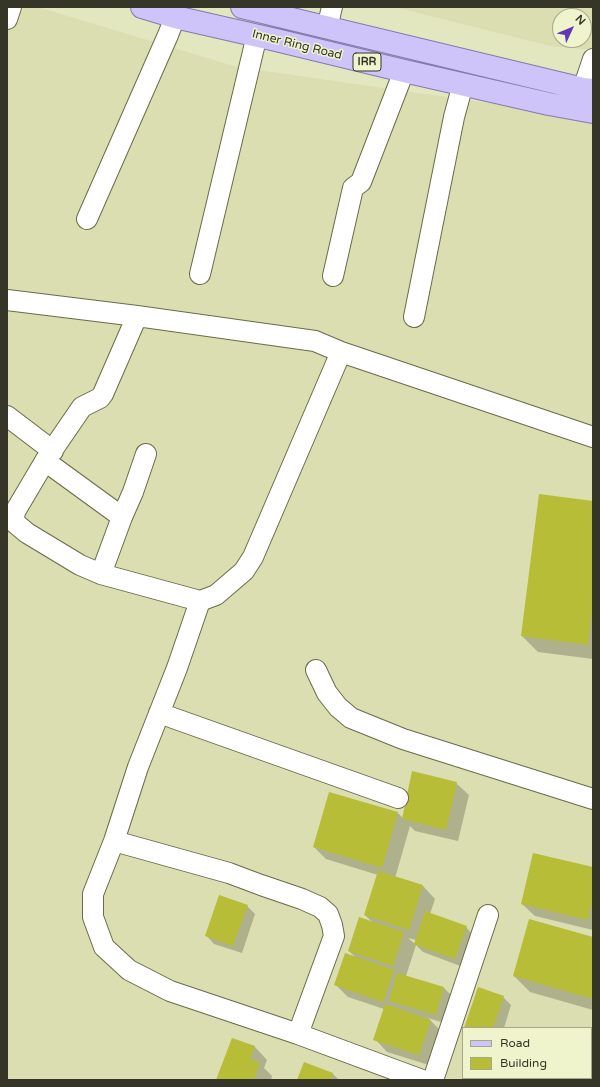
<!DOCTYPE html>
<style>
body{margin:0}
#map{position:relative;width:600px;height:1087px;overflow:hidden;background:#e3e7c0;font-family:"Varela Round",sans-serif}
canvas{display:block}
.frame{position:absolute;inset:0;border:8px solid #353627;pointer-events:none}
.legend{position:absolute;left:462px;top:1027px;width:130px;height:52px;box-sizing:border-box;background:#f0f4cd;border:1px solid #a5a88b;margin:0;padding:5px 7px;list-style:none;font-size:12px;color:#353627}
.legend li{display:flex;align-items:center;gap:8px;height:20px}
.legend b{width:20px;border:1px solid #a5a88b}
.north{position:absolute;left:552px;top:8px;width:40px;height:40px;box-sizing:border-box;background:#f0f4cd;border:1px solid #a5a88b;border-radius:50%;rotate:46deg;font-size:11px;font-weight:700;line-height:16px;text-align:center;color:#353627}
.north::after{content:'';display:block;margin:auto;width:14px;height:18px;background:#5f3ab2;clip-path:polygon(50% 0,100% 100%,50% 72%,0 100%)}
</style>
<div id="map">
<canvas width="600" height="1087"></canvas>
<div class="frame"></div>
<ul class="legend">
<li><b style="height:5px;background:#cec4fa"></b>Road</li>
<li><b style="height:11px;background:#b7bd37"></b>Building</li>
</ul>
<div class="north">N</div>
</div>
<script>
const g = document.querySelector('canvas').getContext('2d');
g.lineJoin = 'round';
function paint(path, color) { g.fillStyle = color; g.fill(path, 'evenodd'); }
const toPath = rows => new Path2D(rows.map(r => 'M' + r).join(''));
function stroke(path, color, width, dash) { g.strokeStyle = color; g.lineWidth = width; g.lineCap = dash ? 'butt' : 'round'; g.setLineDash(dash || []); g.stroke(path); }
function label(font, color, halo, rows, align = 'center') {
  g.font = font + ' "Varela Round",sans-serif'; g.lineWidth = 3; g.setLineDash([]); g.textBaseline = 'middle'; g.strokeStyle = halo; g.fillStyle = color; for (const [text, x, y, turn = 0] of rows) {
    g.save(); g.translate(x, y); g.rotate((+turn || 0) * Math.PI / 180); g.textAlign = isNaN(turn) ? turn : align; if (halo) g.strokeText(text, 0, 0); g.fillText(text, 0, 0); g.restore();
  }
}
paint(toPath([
 [7,7,38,7,237,67,593,118,593,1080,7,1080],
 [463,1028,591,1028,591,1078,463,1078],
 [394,7,593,7,593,50,550,46],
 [560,16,584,16,584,40,560,40]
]), '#dadeb0');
paint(toPath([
 [593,502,593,659,538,652,522,636],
 [456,783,469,795,458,841,415,831,410,826,395,878,423,886,435,899,430,914,466,927,474,936,463,967,423,952,416,945,406,976,444,988,452,996,444,1023,428,1018,443,1033,432,1066,387,1052,375,1039,384,1009,348,997,335,984,357,959,349,951,372,922,365,915,378,875,326,859,314,847,330,793,398,813,403,818],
 [408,938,416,940,415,944],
 [593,868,593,930,535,916,522,904],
 [247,906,255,914,242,953,214,944,206,935],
 [593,938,593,1010,530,992,514,976],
 [503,997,511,1005,504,1028,465,1028],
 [232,1039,255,1047,267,1060,264,1068,272,1076,271,1080,217,1080],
 [305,1063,333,1074,339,1080,298,1080]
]), '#0003');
paint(toPath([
 [539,494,593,501,593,601,588,645,521,636],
 [412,771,457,782,446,830,402,819],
 [329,792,398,812,382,868,313,847],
 [533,853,593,867,593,897,588,920,521,904],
 [378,871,423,885,409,930,364,915],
 [219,895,248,905,233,946,205,936],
 [425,911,467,926,455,959,414,944],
 [359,917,404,932,393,966,348,951],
 [529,919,593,937,593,999,513,976],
 [345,953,394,970,383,1002,334,985],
 [397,973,444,987,436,1015,389,1001],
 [478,987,504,996,493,1028,464,1028],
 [385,1004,431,1020,419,1055,373,1040],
 [232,1038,255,1046,250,1059,260,1063,254,1080,216,1080],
 [593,1045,593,1080,582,1080,583,1078,591,1078,591,1050],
 [304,1062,333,1073,331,1080,297,1080]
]), '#b7bd37');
const minor = toPath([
 [7,19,11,7],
 [327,28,332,7],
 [586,105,583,89,593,59],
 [87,219,168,35,175,17],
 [200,274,257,35],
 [333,276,353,188,361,182,404,71],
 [7,300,137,316,315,341,341,352,593,437],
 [137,316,103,394,100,398,82,407,45,461,16,510,14,515,15,523,27,533,80,565,101,574,122,517,133,492,146,454],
 [414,317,454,117,463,84],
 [7,416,53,451],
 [45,461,122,517],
 [101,574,200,601,216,595,244,571,253,557,341,352],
 [200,601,177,668,138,767,114,841,93,894,93,917,104,947,129,970,170,991,298,1034,422,1080],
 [316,670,327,693,338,707,351,718,403,739,593,799],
 [159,713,398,798],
 [114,841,229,873,261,885,302,899,320,907,328,914,332,925,334,936,298,1034],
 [433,1080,488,915]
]);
const major = toPath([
 [142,7,175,17,276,40,404,71,549,104,593,112],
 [242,7,583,89,593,90]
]);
stroke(minor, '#696c49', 22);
stroke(major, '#8479ae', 24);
stroke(minor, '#fff', 20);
stroke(major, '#cec4fa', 22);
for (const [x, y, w] of [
 [367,62,28]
]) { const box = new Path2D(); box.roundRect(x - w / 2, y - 9, w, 18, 3); g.fillStyle = '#f0f4cd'; g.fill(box); stroke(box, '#353627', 1); }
label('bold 11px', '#353627', null, [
 ["IRR",367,62]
]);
label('12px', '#353627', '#f0f4cd', [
 ["Inner Ring Road",297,45,14]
]);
</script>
